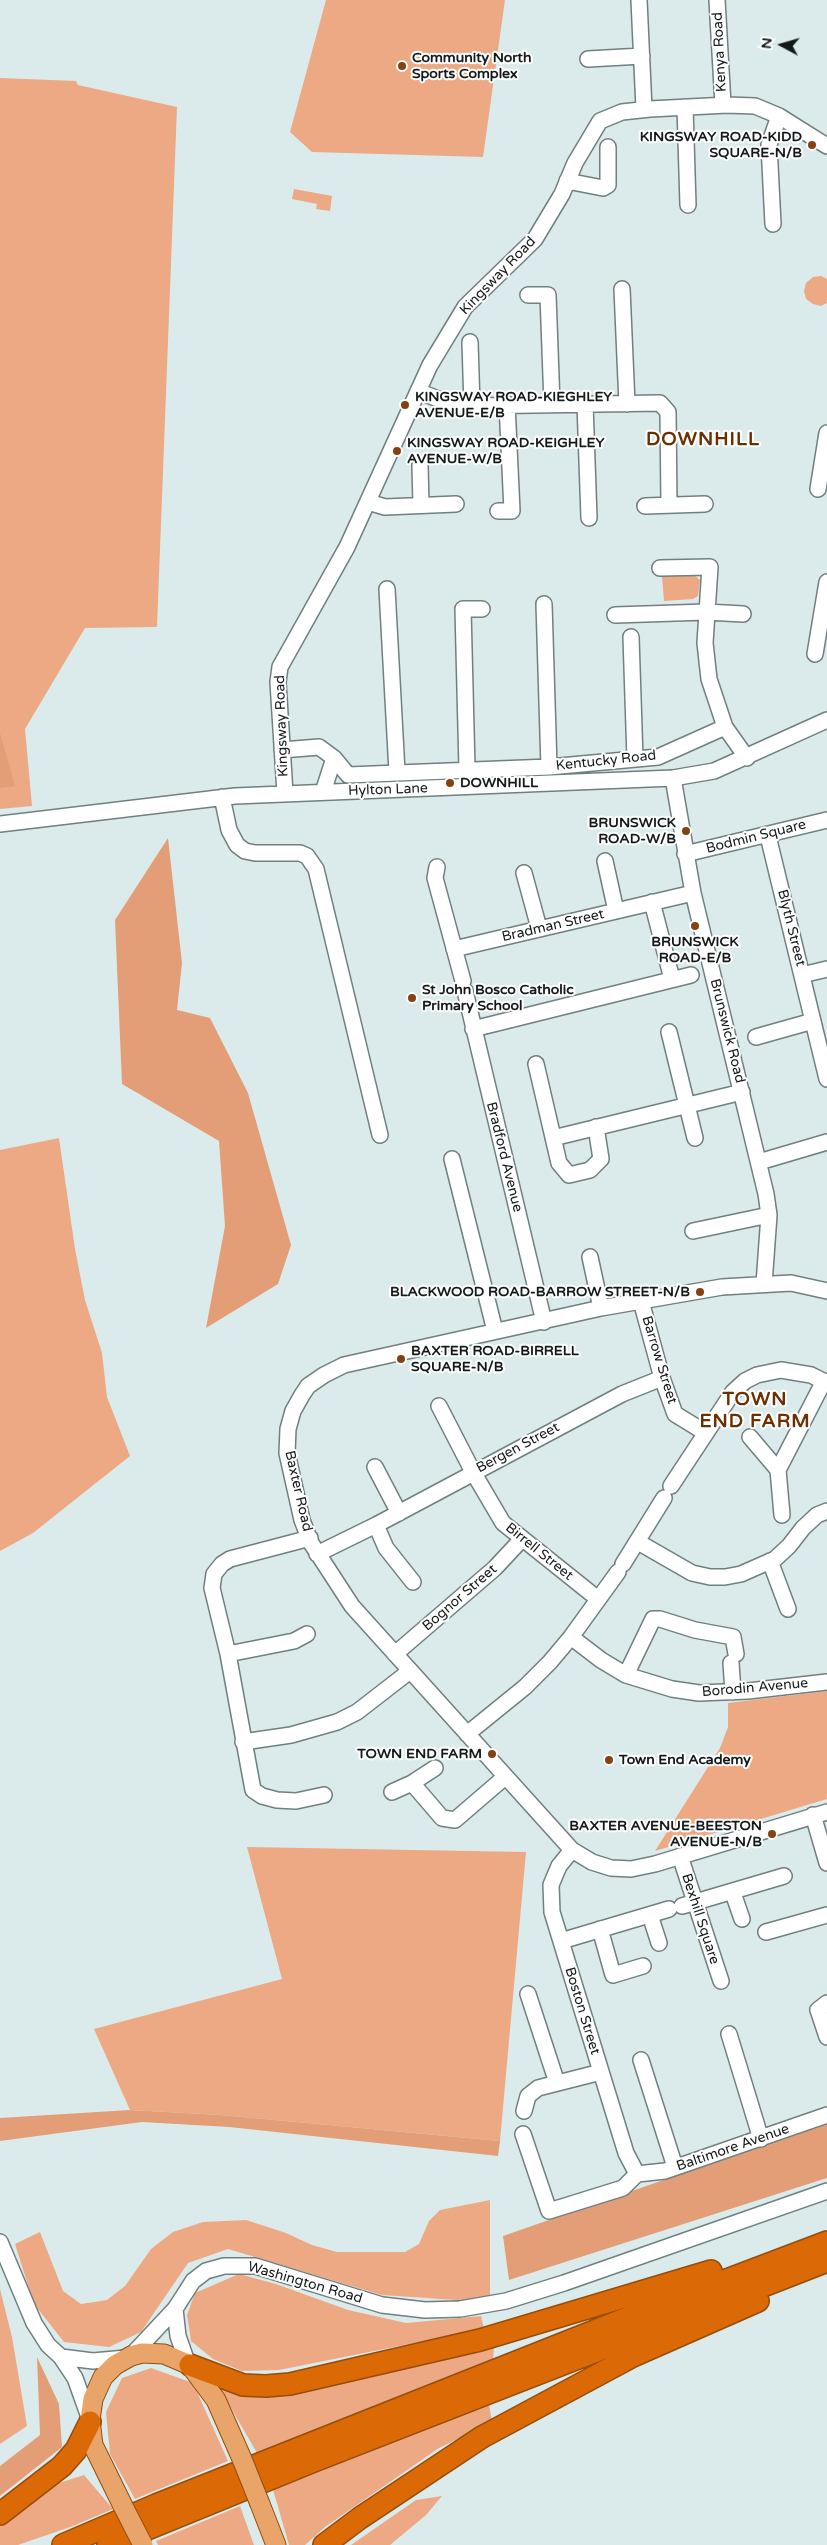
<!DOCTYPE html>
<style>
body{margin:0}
#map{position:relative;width:827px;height:2545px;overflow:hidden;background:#dbebec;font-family:"Varela Round",sans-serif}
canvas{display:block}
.north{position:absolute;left:757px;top:20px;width:50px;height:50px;-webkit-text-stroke:4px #fff;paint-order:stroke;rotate:276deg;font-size:14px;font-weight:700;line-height:20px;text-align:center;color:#141a1a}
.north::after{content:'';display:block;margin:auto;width:18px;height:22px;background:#141a1a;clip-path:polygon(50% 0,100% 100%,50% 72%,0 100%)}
</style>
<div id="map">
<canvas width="827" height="2545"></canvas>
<div class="north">N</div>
</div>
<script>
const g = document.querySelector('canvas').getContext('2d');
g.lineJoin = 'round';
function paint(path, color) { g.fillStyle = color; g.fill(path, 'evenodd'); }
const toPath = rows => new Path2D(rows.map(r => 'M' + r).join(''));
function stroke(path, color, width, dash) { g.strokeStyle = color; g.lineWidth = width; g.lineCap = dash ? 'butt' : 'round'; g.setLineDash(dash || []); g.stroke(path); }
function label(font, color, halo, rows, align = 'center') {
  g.font = font + ' "Varela Round",sans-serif'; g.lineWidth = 4; g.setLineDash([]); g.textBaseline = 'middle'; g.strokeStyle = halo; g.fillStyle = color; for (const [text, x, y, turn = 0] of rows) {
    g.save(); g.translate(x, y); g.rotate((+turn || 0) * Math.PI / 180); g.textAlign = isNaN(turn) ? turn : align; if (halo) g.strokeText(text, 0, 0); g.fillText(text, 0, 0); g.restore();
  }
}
paint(toPath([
 [326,0,505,0,483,157,312,152,290,132],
 [0,78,76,81,78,85,177,107,157,627,85,628,25,729,32,806,0,809],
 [294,189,332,196,330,211,316,209,317,204,292,199],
 [821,276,827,279,827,303,821,306,813,304,806,299,804,291,806,283,813,277],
 [693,574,700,580,698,596,693,599,664,601,662,576],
 [59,1138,75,1249,85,1300,102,1353,107,1397,130,1456,33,1533,0,1551,0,1150],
 [827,1691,827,1799,655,1851,720,1748,728,1727,728,1703],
 [247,1847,526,1852,500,2141,221,2115,130,2110,94,2029,282,1979],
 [490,2200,490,2298,471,2301,382,2295,228,2249,188,2263,141,2332,109,2347,64,2342,34,2304,15,2244,40,2232,63,2291,81,2304,107,2300,125,2286,151,2249,173,2232,203,2222,246,2220,286,2233,312,2245,337,2252,405,2252,419,2244,429,2221,440,2210],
 [239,2274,276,2284,348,2310,406,2323,481,2316,484,2329,279,2370,242,2371,213,2359,191,2341,187,2315,195,2293],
 [0,2289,12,2337,27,2426,0,2444],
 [494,2345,493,2362,257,2453,216,2382,236,2391],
 [151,2368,193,2383,228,2461,135,2499,110,2454,106,2412,122,2378],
 [489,2404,492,2422,439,2448,325,2527,305,2545,289,2545,272,2486],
 [84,2475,113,2509,73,2526,18,2545,0,2545,0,2526,59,2483],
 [442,2496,426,2515,390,2545,351,2545,416,2500],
 [240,2506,254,2545,158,2545,156,2541]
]), '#eca983');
paint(toPath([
 [0,733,15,786,0,788],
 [168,838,182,963,177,1010,210,1018,248,1093,291,1245,278,1284,206,1328,225,1226,219,1141,122,1084,115,920],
 [130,2110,221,2115,500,2141,498,2156,229,2127,142,2122,0,2141,0,2118],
 [827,2123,827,2178,509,2280,503,2236],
 [37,2357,59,2404,62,2447,0,2496,0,2466,40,2435]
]), '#e39e77');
const minor = toPath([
 [639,0,644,109],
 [717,0,723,105],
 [588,59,642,56],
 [685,107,688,205],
 [567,181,603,188,608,185,608,147],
 [773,224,769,145,779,116],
 [622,289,627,404],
 [528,295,548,295,552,404],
 [470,342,472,406],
 [418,391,453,405,472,406,660,403,668,412,669,505],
 [585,404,589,518],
 [420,465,421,505],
 [818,489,827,433],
 [368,502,385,507,456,504],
 [645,506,705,504],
 [498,511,512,511,507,404],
 [660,568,710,567,705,643,709,679,725,727,747,758],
 [387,589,397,772],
 [544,604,549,767],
 [615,615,706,612,743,614],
 [631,637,635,759],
 [815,654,827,582],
 [282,750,319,747,334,758,348,775,549,767,658,757,725,727],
 [467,769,463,609,482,609],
 [673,778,693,893,766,1194,769,1215,764,1284],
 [323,792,334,758],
 [285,793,278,682,280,667,347,547,430,365,465,307,535,239,562,194,575,163,600,121,622,112,650,109,727,105,755,106,779,116,827,146],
 [222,797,229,830,237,845,245,851,255,853,300,853,307,856,316,869,380,1135],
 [0,824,235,796,673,778,714,771,827,720],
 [768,836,827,1079],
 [685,854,827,820],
 [605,861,616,911],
 [437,867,435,878,463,981],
 [524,873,539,928],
 [652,902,672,979],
 [454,949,693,893],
 [802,975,827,969],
 [465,991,544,1322],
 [473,1029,691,975],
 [669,1032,695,1138],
 [756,1037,813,1021],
 [536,1064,559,1163,569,1175,590,1170,601,1159,596,1127],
 [553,1138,742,1092],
 [452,1159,495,1331],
 [759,1162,827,1142],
 [693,1231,769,1215],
 [590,1257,601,1308],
 [827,1291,791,1283,722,1287,601,1308,344,1365,324,1375,308,1386,302,1395,293,1411,288,1429,287,1453,302,1520,311,1543,352,1606,572,1850,592,1862,611,1868,631,1869,655,1864,827,1812],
 [641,1301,662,1378,675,1414,706,1433],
 [439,1406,473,1472,503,1523,598,1599],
 [750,1437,778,1470],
 [375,1467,399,1513],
 [671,1486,733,1392,745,1381,757,1375,781,1370,811,1375,827,1383],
 [782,1515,778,1470,824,1381],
 [376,1525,386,1548,413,1582],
 [310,1538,230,1559,222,1564,214,1574,212,1588,228,1654,253,1790,262,1796,277,1800,296,1801,324,1795],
 [638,1542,692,1573,710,1577,725,1577,741,1574,775,1559,789,1546,803,1528,817,1515,827,1511],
 [317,1554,376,1525,622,1394,662,1378],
 [770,1561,788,1609],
 [623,1564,664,1498],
 [571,1637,601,1660,626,1675,672,1689,699,1693,748,1691,827,1682],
 [228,1654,294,1641,307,1634],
 [395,1654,495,1568,522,1539],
 [731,1663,733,1692],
 [626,1675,653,1619,660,1619,695,1630,733,1637,736,1654],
 [467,1734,525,1687,550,1662,571,1637,618,1572],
 [243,1742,291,1735,337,1722,357,1712,410,1671],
 [412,1783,442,1818,455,1820,505,1777],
 [392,1792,412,1783,435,1768],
 [813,1815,827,1863],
 [572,1850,559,1866,551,1885,552,1912,626,2153,637,2174],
 [680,1856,721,1981],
 [733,1893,742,1919],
 [682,1906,784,1876],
 [650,1915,659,1943],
 [600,1929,613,1975,643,1966],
 [766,1932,827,1915],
 [561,1941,669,1909],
 [528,1994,557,2083],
 [827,2003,818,2010,827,2037],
 [729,2034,761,2139],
 [641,2060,675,2167],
 [524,2111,528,2096,538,2088,601,2072],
 [523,2134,549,2211,623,2188,637,2174],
 [637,2174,665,2171,827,2115],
 [0,2242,34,2323,48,2345,61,2357,75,2378,89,2417],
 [175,2309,178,2336,187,2362],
 [131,2356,175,2309,193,2281,206,2271,224,2266,255,2266,382,2305,425,2310,460,2309,506,2301,564,2283,827,2191],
 [61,2357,93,2361,126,2358]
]);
const major = toPath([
 [260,2504,276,2545],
 [123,2506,93,2445,90,2420,93,2399,103,2377,115,2365,131,2356,142,2353,164,2354,190,2365,216,2400,242,2459]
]);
const highway = toPath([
 [190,2365,243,2385,266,2386,290,2384,480,2340,711,2271],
 [0,2514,62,2466,76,2450,90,2422],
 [63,2545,156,2505,645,2311,827,2242],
 [108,2545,314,2461,827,2261],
 [324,2545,360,2518,482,2437,633,2356,758,2301]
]);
stroke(minor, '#707f80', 18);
stroke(major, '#954d0c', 21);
stroke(highway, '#954d0c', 24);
stroke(minor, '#fff', 15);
stroke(major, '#e9a569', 19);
stroke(highway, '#db6905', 21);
const majorBridge = toPath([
 [242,2459,260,2504],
 [123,2506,143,2545]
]);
stroke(majorBridge, '#954d0c', 21, []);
stroke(majorBridge, '#e9a569', 19);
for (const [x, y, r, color] of [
 [402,66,5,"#844111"],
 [812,145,5,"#844111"],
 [405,405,5,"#844111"],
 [397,451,5,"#844111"],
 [450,783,5,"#844111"],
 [686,831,5,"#844111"],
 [695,926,5,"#844111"],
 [412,998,5,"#844111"],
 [700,1292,5,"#844111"],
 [401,1359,5,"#844111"],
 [492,1754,5,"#844111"],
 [609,1760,5,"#844111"],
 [772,1834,5,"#844111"]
]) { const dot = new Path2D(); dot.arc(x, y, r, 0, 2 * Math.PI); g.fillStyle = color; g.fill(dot); stroke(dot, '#fff', 2); }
label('14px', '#141a1a', '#fff', [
 ["Kenya Road",720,52,-93],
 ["Kingsway Road",498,276,-46],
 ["Kingsway Road",282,726,-92],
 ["Kentucky Road",606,761,-6],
 ["Hylton Lane",388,790,-2],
 ["Bodmin Square",756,837,-14],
 ["Bradman Street",553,926,-13],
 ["Blyth Street",791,928,76],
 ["Brunswick Road",727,1031,76],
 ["Bradford Avenue",504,1157,76],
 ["Barrow Street",659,1360,73],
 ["Bergen Street",518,1448,-28],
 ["Baxter Road",298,1491,77],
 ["Birrell Street",539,1552,39],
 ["Bognor Street",460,1598,-41],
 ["Borodin Avenue",755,1688,-5],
 ["Bexhill Square",700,1919,72],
 ["Boston Street",582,2011,73],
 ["Baltimore Avenue",733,2148,-19],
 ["Washington Road",305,2283,16]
]);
label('bold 14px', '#141a1a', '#fff', [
 ["Community North",412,58],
 ["Sports Complex",412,74],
 ["KINGSWAY ROAD-KIDD",802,137,"right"],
 ["SQUARE-N/B",802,153,"right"],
 ["KINGSWAY ROAD-KIEGHLEY",415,397],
 ["AVENUE-E/B",415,413],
 ["KINGSWAY ROAD-KEIGHLEY",407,443],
 ["AVENUE-W/B",407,459],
 ["DOWNHILL",460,783],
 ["BRUNSWICK",676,823,"right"],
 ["ROAD-W/B",676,839,"right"],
 ["BRUNSWICK",695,942,"center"],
 ["ROAD-E/B",695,958,"center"],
 ["St John Bosco Catholic",422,990],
 ["Primary School",422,1006],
 ["BLACKWOOD ROAD-BARROW STREET-N/B",690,1292,"right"],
 ["BAXTER ROAD-BIRRELL",411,1351],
 ["SQUARE-N/B",411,1367],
 ["TOWN END FARM",482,1754,"right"],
 ["Town End Academy",619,1760],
 ["BAXTER AVENUE-BEESTON",762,1826,"right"],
 ["AVENUE-N/B",762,1842,"right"]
], 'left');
g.letterSpacing = '1px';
label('bold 19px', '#6c3000', '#fff', [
 ["DOWNHILL",703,440],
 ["TOWN",755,1400],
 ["END FARM",755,1422]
]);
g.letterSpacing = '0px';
</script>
